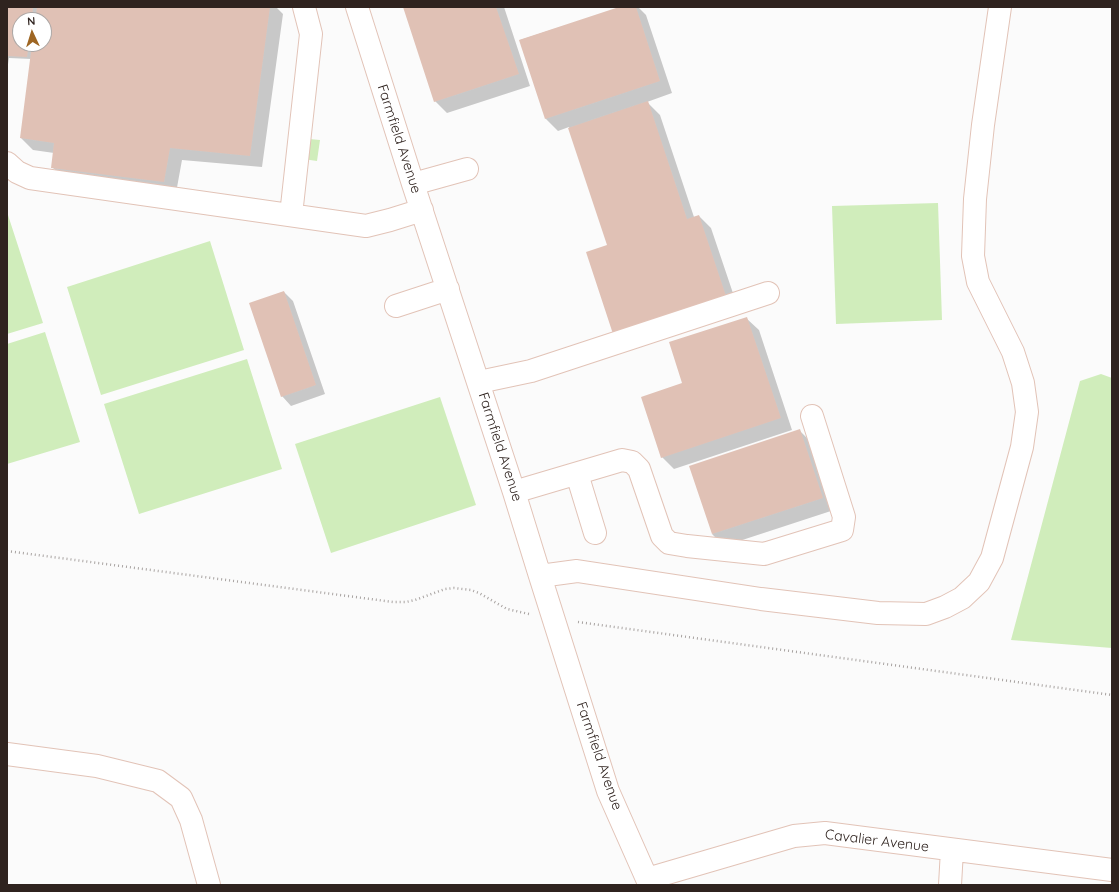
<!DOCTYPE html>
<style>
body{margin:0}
#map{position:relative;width:1119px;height:892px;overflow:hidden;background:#fbfbfb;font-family:Quicksand,sans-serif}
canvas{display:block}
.frame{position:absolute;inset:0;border:8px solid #2f231f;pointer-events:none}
.north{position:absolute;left:12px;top:12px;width:40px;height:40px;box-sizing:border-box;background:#fff;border:1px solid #aca7a5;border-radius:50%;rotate:356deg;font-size:11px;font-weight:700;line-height:16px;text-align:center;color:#2f231f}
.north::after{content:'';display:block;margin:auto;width:14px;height:18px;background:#9e6623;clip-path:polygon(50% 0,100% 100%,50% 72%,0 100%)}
</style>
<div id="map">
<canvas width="1119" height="892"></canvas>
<div class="frame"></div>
<div class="north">N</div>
</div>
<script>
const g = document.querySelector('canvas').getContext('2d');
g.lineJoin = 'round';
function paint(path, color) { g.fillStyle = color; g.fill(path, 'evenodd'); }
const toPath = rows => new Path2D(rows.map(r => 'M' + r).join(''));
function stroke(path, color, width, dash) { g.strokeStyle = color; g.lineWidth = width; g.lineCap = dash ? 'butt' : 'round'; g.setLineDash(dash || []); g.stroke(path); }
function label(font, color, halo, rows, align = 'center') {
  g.font = font + ' Quicksand,sans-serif'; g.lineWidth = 4; g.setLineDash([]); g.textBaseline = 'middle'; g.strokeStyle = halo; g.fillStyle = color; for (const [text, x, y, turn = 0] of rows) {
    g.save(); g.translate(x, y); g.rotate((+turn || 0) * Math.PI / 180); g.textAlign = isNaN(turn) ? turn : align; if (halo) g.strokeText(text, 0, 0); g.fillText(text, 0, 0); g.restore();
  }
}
paint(toPath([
 [299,138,320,140,317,161,296,158],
 [938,203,942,320,836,324,832,206],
 [7,215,8,215,43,323,7,334],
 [210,241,244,350,101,395,67,287],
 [45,332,80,442,7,464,7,344],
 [247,359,282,469,139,514,104,404],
 [1101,374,1112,378,1112,648,1011,640,1080,381],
 [440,397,476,505,331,553,295,444]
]), '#d0edbb');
paint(toPath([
 [7,7,276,7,283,14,262,167,182,160,176,193,65,179,52,167,54,153,33,150,21,138,31,59,9,58,7,71],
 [20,20,44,20,44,44,20,44],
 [404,7,504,7,530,86,447,113,435,101],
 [622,7,638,7,646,15,672,93,647,102,660,115,694,217,699,216,711,228,738,308,609,246,569,127,558,131,546,119,520,40],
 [284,292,293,301,325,394,291,406,282,396],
 [746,318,759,330,792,430,674,469,662,457],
 [800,431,812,443,834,510,724,546,712,534]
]), '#0003');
paint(toPath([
 [7,7,33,7,32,20,20,20,20,44,29,44,27,57,7,56],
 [37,7,270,7,250,156,170,148,164,182,51,168,54,143,20,138,32,44,44,44,44,20,35,20],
 [403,7,496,7,519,74,434,102],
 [619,7,636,7,660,81,545,119,519,40],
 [648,101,687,219,699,215,726,296,613,334,586,252,607,245,568,128],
 [284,291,316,385,281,397,249,303],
 [747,317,781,418,661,458,641,397,682,383,669,342],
 [800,429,823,498,712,534,689,466]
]), '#e0c1b5');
const minor = toPath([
 [357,7,413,184,514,492,540,576,608,791,647,879,649,885],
 [7,163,17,172,30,178,366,226,390,220,422,210],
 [413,184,467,169],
 [291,215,311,34,304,7],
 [396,306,448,289],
 [479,382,531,371,768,293],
 [577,474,595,533],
 [514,492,622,460,632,462,639,469,662,536,669,543,687,546,764,554,842,530,844,517,812,416],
 [540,576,577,571,761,599,878,613,926,614,945,607,962,598,979,582,992,558,1022,447,1027,412,1023,383,1013,352,978,282,973,256,975,199,983,125,1000,7],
 [7,754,97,766,158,781,181,798,191,820,209,885],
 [647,879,794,836,825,833,1112,870],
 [950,885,952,850]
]);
stroke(minor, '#e2c3b7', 24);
stroke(toPath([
 [7,551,393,602,406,602,415,600,445,589,454,588,471,590,479,593,507,609,529,614],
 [578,622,1112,695]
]), '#a8a3a1', 2.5, [1, 3]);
stroke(minor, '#fff', 22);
label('14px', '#2f231f', '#fff', [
 ["Farmfield Avenue",399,139,72],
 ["Farmfield Avenue",500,447,72],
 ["Farmfield Avenue",599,756,71],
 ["Cavalier Avenue",877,841,7]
]);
</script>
